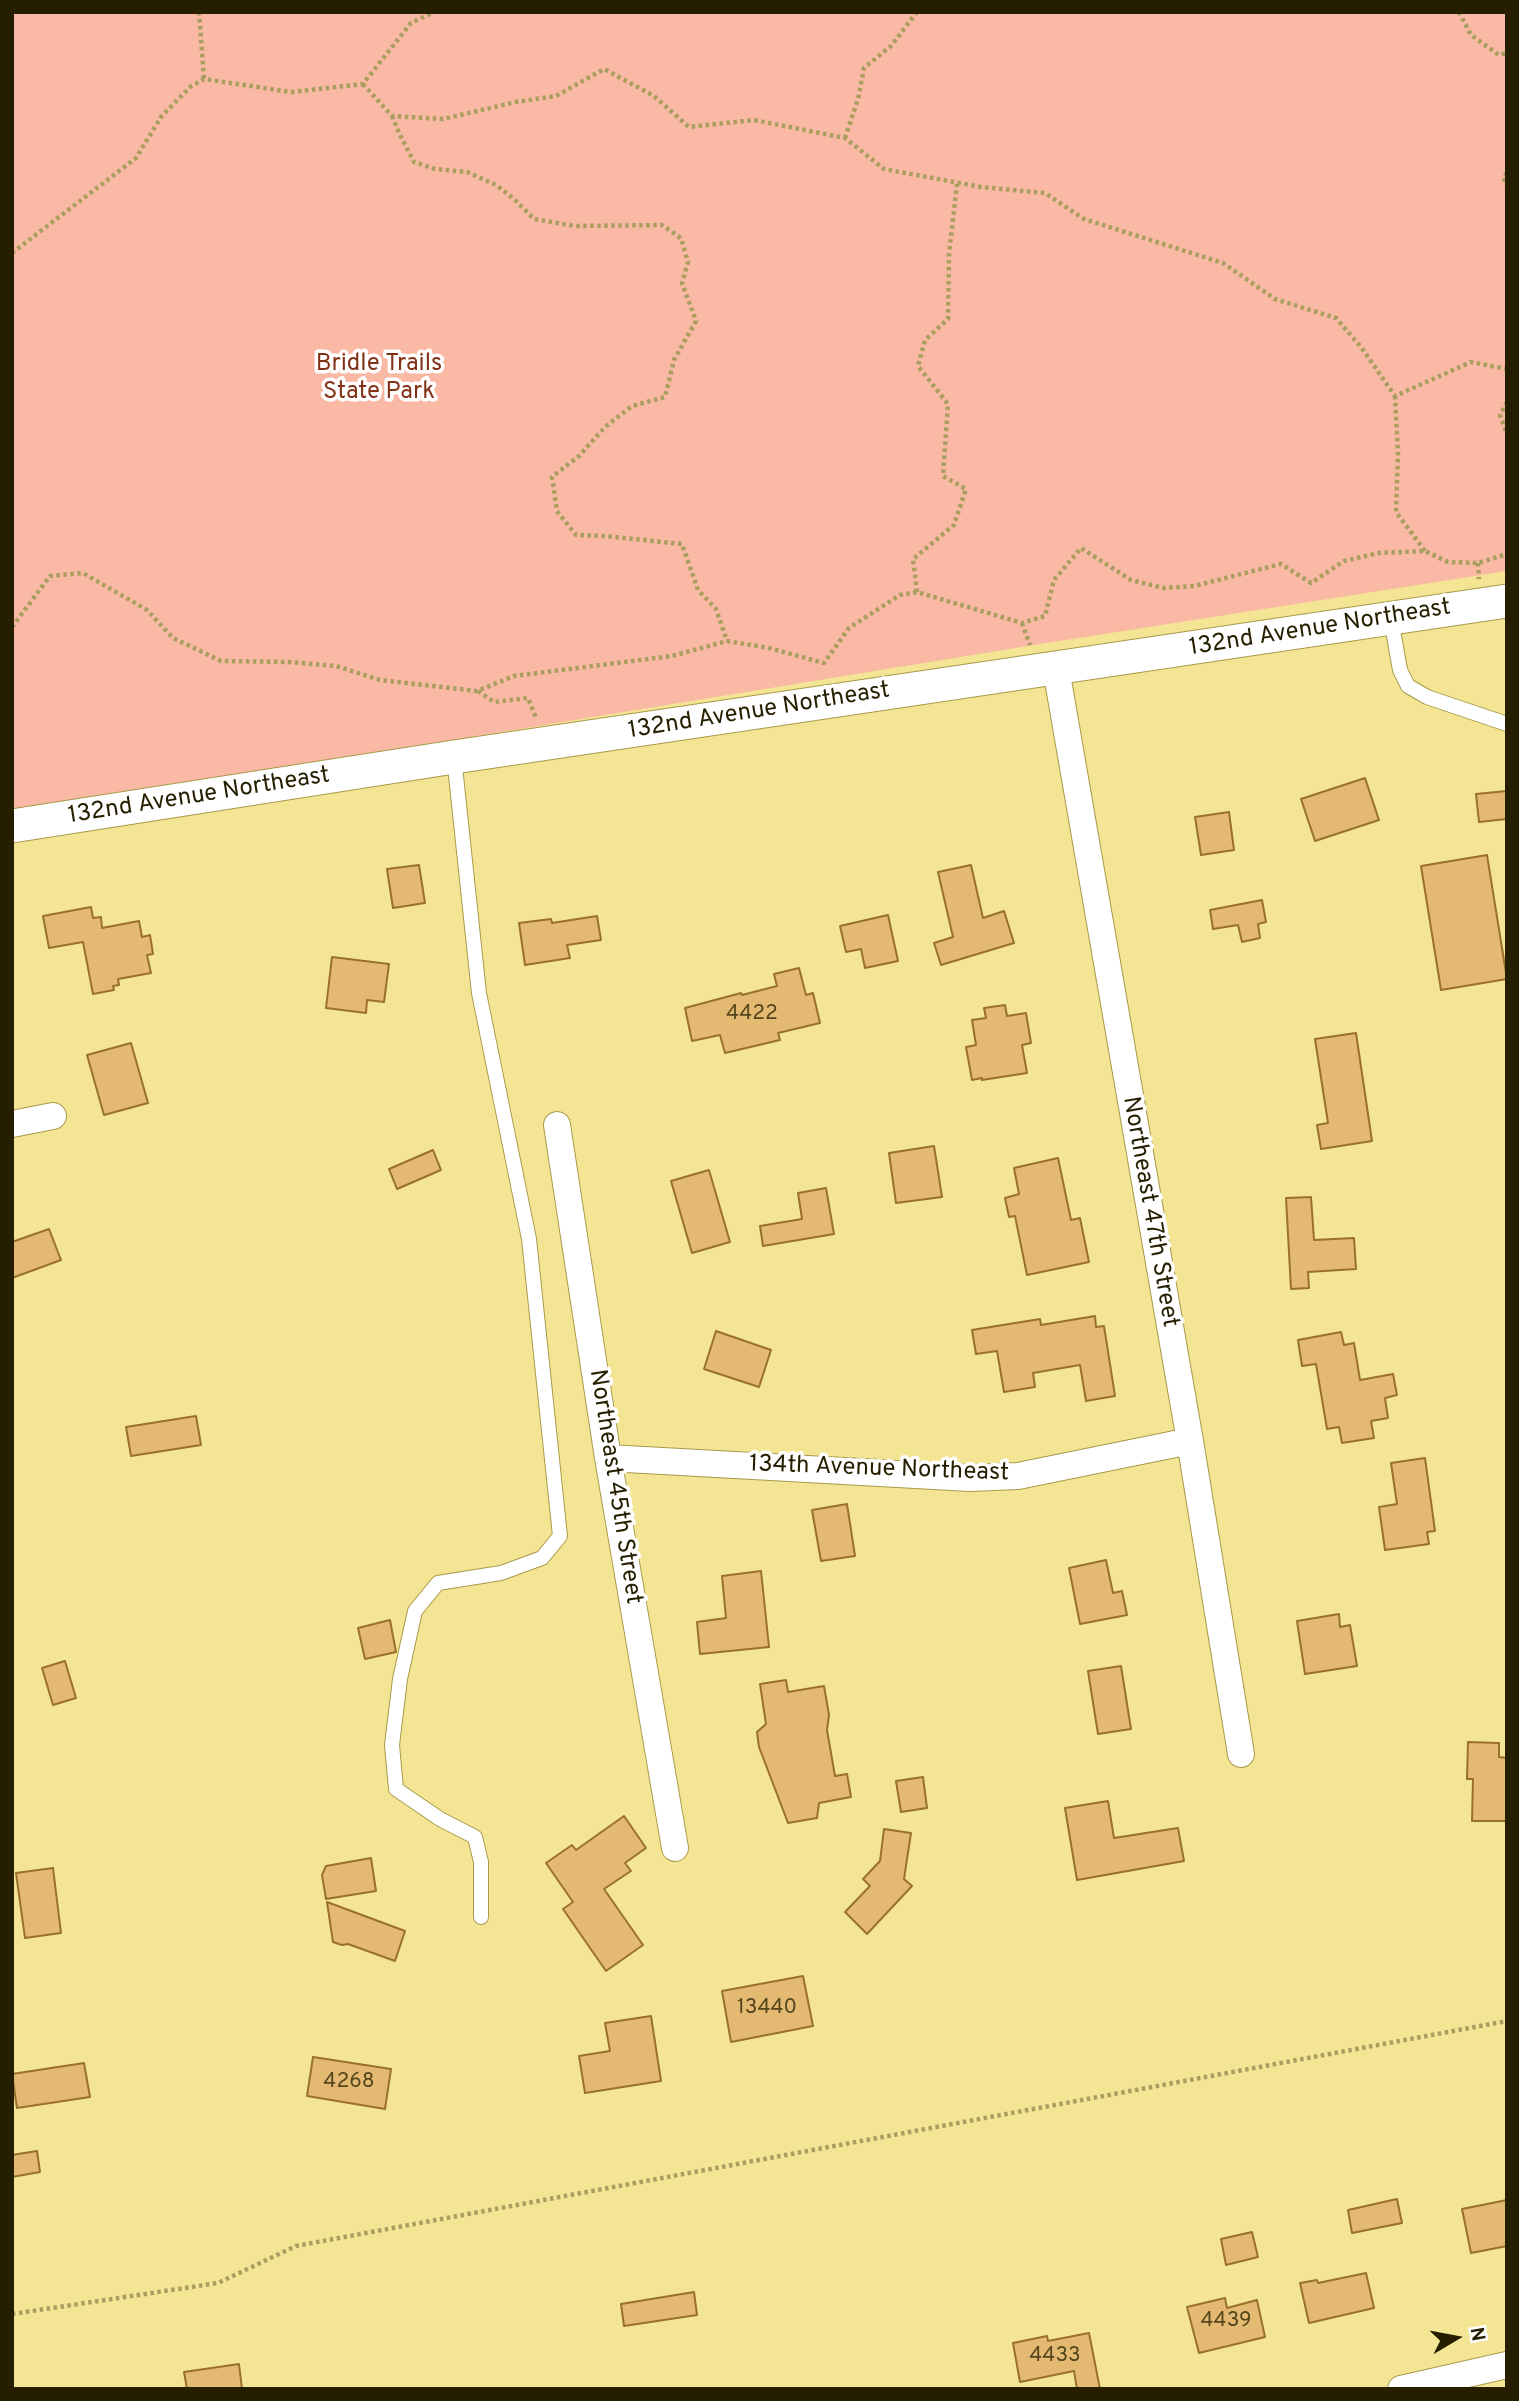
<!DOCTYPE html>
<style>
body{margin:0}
#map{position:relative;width:1519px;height:2401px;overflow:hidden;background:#f4e595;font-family:Overpass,sans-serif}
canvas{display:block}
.frame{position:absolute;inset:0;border:14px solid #251f00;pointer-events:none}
.north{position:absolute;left:1421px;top:2303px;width:70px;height:70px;-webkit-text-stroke:5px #fff;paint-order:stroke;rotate:80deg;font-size:19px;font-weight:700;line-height:28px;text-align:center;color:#251f00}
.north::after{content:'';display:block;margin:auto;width:24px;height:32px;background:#251f00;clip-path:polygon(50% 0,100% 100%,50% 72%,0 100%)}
</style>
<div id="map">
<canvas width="1519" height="2401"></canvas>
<div class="frame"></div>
<div class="north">N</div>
</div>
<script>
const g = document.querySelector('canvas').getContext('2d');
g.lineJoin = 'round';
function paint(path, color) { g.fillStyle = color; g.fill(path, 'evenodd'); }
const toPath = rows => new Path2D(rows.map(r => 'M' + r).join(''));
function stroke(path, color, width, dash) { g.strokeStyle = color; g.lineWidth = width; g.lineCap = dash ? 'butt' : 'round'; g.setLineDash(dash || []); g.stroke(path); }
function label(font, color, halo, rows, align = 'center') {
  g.font = font + ' Overpass,sans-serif'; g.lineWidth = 7; g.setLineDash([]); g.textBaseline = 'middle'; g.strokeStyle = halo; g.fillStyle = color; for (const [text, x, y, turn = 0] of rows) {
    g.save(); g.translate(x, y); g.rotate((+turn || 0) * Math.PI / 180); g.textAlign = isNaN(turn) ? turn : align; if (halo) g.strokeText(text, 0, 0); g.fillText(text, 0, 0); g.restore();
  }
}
paint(toPath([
 [12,12,1507,12,1507,571,1034,645,12,812]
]), '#f9b9a4');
const building = toPath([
 [1365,778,1379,820,1315,841,1301,799,1365,778],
 [1507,791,1507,819,1479,822,1476,794,1507,791],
 [1229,812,1234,850,1201,855,1195,817,1229,812],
 [1487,855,1507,979,1441,990,1421,866,1487,855],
 [419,865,425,903,393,908,387,869,419,865],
 [971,865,983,918,1004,911,1014,943,941,965,934,943,953,937,938,872,971,865],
 [1262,900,1266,922,1258,924,1260,938,1242,942,1238,925,1213,929,1210,910,1262,900],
 [91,907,93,918,101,917,102,928,139,921,142,937,150,935,153,954,147,955,151,973,118,979,119,985,113,986,114,990,93,994,83,942,49,948,43,916,91,907],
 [888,915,898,961,865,968,861,949,846,952,840,926,888,915],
 [597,916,601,940,567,945,570,958,525,965,519,923,551,919,552,923,597,916],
 [332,957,389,964,384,1002,367,1000,366,1013,326,1008,332,957],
 [799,968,806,995,813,993,820,1023,778,1033,780,1040,725,1053,720,1035,692,1041,685,1008,741,993,742,995,777,986,774,974,799,968],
 [1005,1005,1007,1016,1026,1013,1031,1043,1022,1045,1027,1073,982,1080,982,1078,972,1080,966,1047,976,1045,972,1020,986,1018,984,1008,1005,1005],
 [1356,1033,1372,1141,1321,1149,1317,1125,1328,1123,1315,1039,1356,1033],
 [131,1043,148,1103,104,1115,87,1055,131,1043],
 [934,1146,942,1197,896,1203,889,1153,934,1146],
 [433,1150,441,1170,397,1189,389,1169,433,1150],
 [1058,1158,1071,1220,1080,1218,1089,1262,1027,1275,1015,1216,1009,1217,1005,1198,1019,1194,1014,1168,1058,1158],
 [709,1170,730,1242,692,1253,671,1181,709,1170],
 [826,1188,834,1234,763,1246,760,1226,802,1219,798,1193,826,1188],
 [1311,1197,1314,1240,1354,1238,1356,1269,1308,1272,1309,1288,1291,1289,1286,1198,1311,1197],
 [49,1229,61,1260,12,1278,12,1242,49,1229],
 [1095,1316,1096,1327,1104,1326,1115,1396,1086,1401,1080,1365,1033,1373,1035,1387,1004,1392,997,1351,976,1354,972,1330,1040,1319,1041,1325,1095,1316],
 [716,1331,771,1350,759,1387,704,1369,716,1331],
 [1341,1332,1344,1345,1354,1343,1360,1380,1393,1374,1397,1395,1385,1398,1388,1418,1371,1421,1374,1438,1342,1443,1339,1427,1327,1429,1316,1364,1302,1366,1298,1340,1341,1332],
 [196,1416,201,1445,131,1456,126,1427,196,1416],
 [1425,1458,1435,1531,1427,1532,1429,1544,1385,1550,1379,1507,1397,1504,1391,1463,1425,1458],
 [847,1504,855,1556,821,1561,812,1510,847,1504],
 [1106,1560,1113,1593,1122,1591,1127,1615,1080,1624,1069,1568,1106,1560],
 [761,1571,769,1647,700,1654,697,1622,726,1618,722,1576,761,1571],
 [1339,1614,1340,1627,1350,1625,1357,1666,1305,1674,1297,1621,1339,1614],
 [390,1620,396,1652,365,1659,358,1628,390,1620],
 [65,1661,76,1698,53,1705,42,1668,65,1661],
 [1121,1666,1131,1729,1098,1734,1088,1671,1121,1666],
 [786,1680,788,1692,824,1686,829,1715,827,1730,835,1776,847,1774,851,1797,819,1803,817,1818,788,1823,759,1747,757,1732,766,1724,760,1684,786,1680],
 [1468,1742,1499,1743,1499,1757,1507,1758,1507,1821,1472,1821,1473,1779,1467,1779,1468,1742],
 [923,1777,927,1808,901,1812,896,1781,923,1777],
 [1108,1801,1114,1838,1178,1828,1184,1861,1077,1880,1065,1808,1108,1801],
 [624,1816,646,1848,625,1863,631,1871,604,1889,643,1945,606,1971,563,1909,573,1902,546,1863,572,1845,576,1850,624,1816],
 [884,1829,911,1833,904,1879,912,1886,867,1934,845,1912,870,1886,863,1879,880,1861,884,1829],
 [371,1858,376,1891,326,1899,322,1875,326,1866,371,1858],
 [53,1868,61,1933,25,1938,16,1873,53,1868],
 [327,1902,405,1931,395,1961,348,1944,342,1945,333,1942,327,1902],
 [803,1976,813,2026,731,2042,722,1991,803,1976],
 [651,2016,661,2081,585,2093,579,2056,610,2051,605,2023,651,2016],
 [313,2057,391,2069,385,2109,307,2096,313,2057],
 [84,2063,90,2097,17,2108,12,2074,84,2063],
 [37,2151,40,2172,12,2177,12,2155,37,2151],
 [1397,2199,1402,2223,1352,2233,1348,2210,1397,2199],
 [1507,2200,1507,2246,1471,2253,1462,2209,1507,2200],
 [1252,2232,1258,2257,1226,2265,1221,2239,1252,2232],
 [1366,2273,1374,2308,1309,2323,1300,2283,1317,2280,1318,2283,1366,2273],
 [694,2292,697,2315,624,2326,621,2304,694,2292],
 [1225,2298,1227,2308,1257,2300,1265,2337,1199,2353,1187,2307,1225,2298],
 [1089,2333,1100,2389,1077,2389,1074,2371,1020,2382,1013,2343,1047,2336,1048,2341,1089,2333],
 [239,2364,242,2389,187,2389,184,2372,239,2364]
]);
paint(building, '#e4ba73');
stroke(building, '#997128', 2);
const service = toPath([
 [1391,619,1400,670,1408,686,1427,697,1507,724],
 [454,757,479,993,529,1239,560,1536,542,1558,501,1573,438,1583,415,1611,400,1679,392,1745,396,1789,440,1819,475,1837,481,1862,481,1917]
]);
const minor = toPath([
 [1056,669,1190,1441,1241,1754],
 [12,1124,53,1116],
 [557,1125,608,1458,675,1848],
 [608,1458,970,1478,1018,1476,1190,1441],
 [1401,2389,1507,2365]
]);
const tertiary = toPath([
 [12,826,454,757,1507,601]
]);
stroke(service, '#a89a4b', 16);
stroke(minor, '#a89a4b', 28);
stroke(tertiary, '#a89a4b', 35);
stroke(toPath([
 [199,12,204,79],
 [1459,12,1471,35,1499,55,1507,53],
 [363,84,392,116,443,119,516,102,556,96,604,69,654,96,689,127,754,120,845,138,884,169,981,187,1045,193,1084,219,1223,263,1275,299,1336,318,1361,347,1395,396,1471,362,1507,369],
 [392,116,399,133,414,162,435,169,467,172,496,185,514,199,534,219,575,226,662,225,681,238,688,262,682,283,696,321,674,360,665,397,632,406,605,427,579,456,552,477,557,511,576,535,605,536,682,544,698,590,716,609,727,641],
 [845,138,858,99,864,68,891,46,917,12],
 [1507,173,1503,177,1507,186],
 [12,253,136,158,161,117,190,87,204,79,291,92,363,84,411,23,434,12],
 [1395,396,1398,453,1396,512,1425,551],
 [1507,402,1500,415,1507,434],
 [1478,563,1479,579],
 [917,592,913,559,954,525,966,489,943,476,948,404,918,366,925,340,948,319,949,254,957,184],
 [1022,623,1030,645],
 [12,627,50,576,83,573,147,610,173,638,221,661,289,662,336,666,380,680,477,691,514,676,672,656,727,641,769,648,824,663,849,628,900,595,917,592,1022,623,1045,616,1054,580,1081,548,1131,580,1163,588,1194,586,1281,564,1311,583,1344,561,1379,553,1425,551,1448,562,1478,563,1507,554],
 [478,691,494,702,528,698,536,718],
 [12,2314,218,2283,296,2246,1507,2021]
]), '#a99e5f', 4.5, [3.5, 3.5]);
stroke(service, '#fff', 14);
stroke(minor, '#fff', 26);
stroke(tertiary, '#fff', 33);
label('21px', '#55461d', null, [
 ["4422",752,1015],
 ["13440",767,2009],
 ["4268",349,2083],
 ["4439",1226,2322],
 ["4433",1055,2357]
]);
label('24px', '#823317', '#fff', [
 ["Bridle Trails",379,365],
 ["State Park",379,393]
]);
label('24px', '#251f00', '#fff', [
 ["132nd Avenue Northeast",1320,629,-9],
 ["132nd Avenue Northeast",759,712,-9],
 ["132nd Avenue Northeast",199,797,-9],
 ["Northeast 47th Street",1149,1212,80],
 ["134th Avenue Northeast",879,1470,2],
 ["Northeast 45th Street",614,1487,81]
]);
</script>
